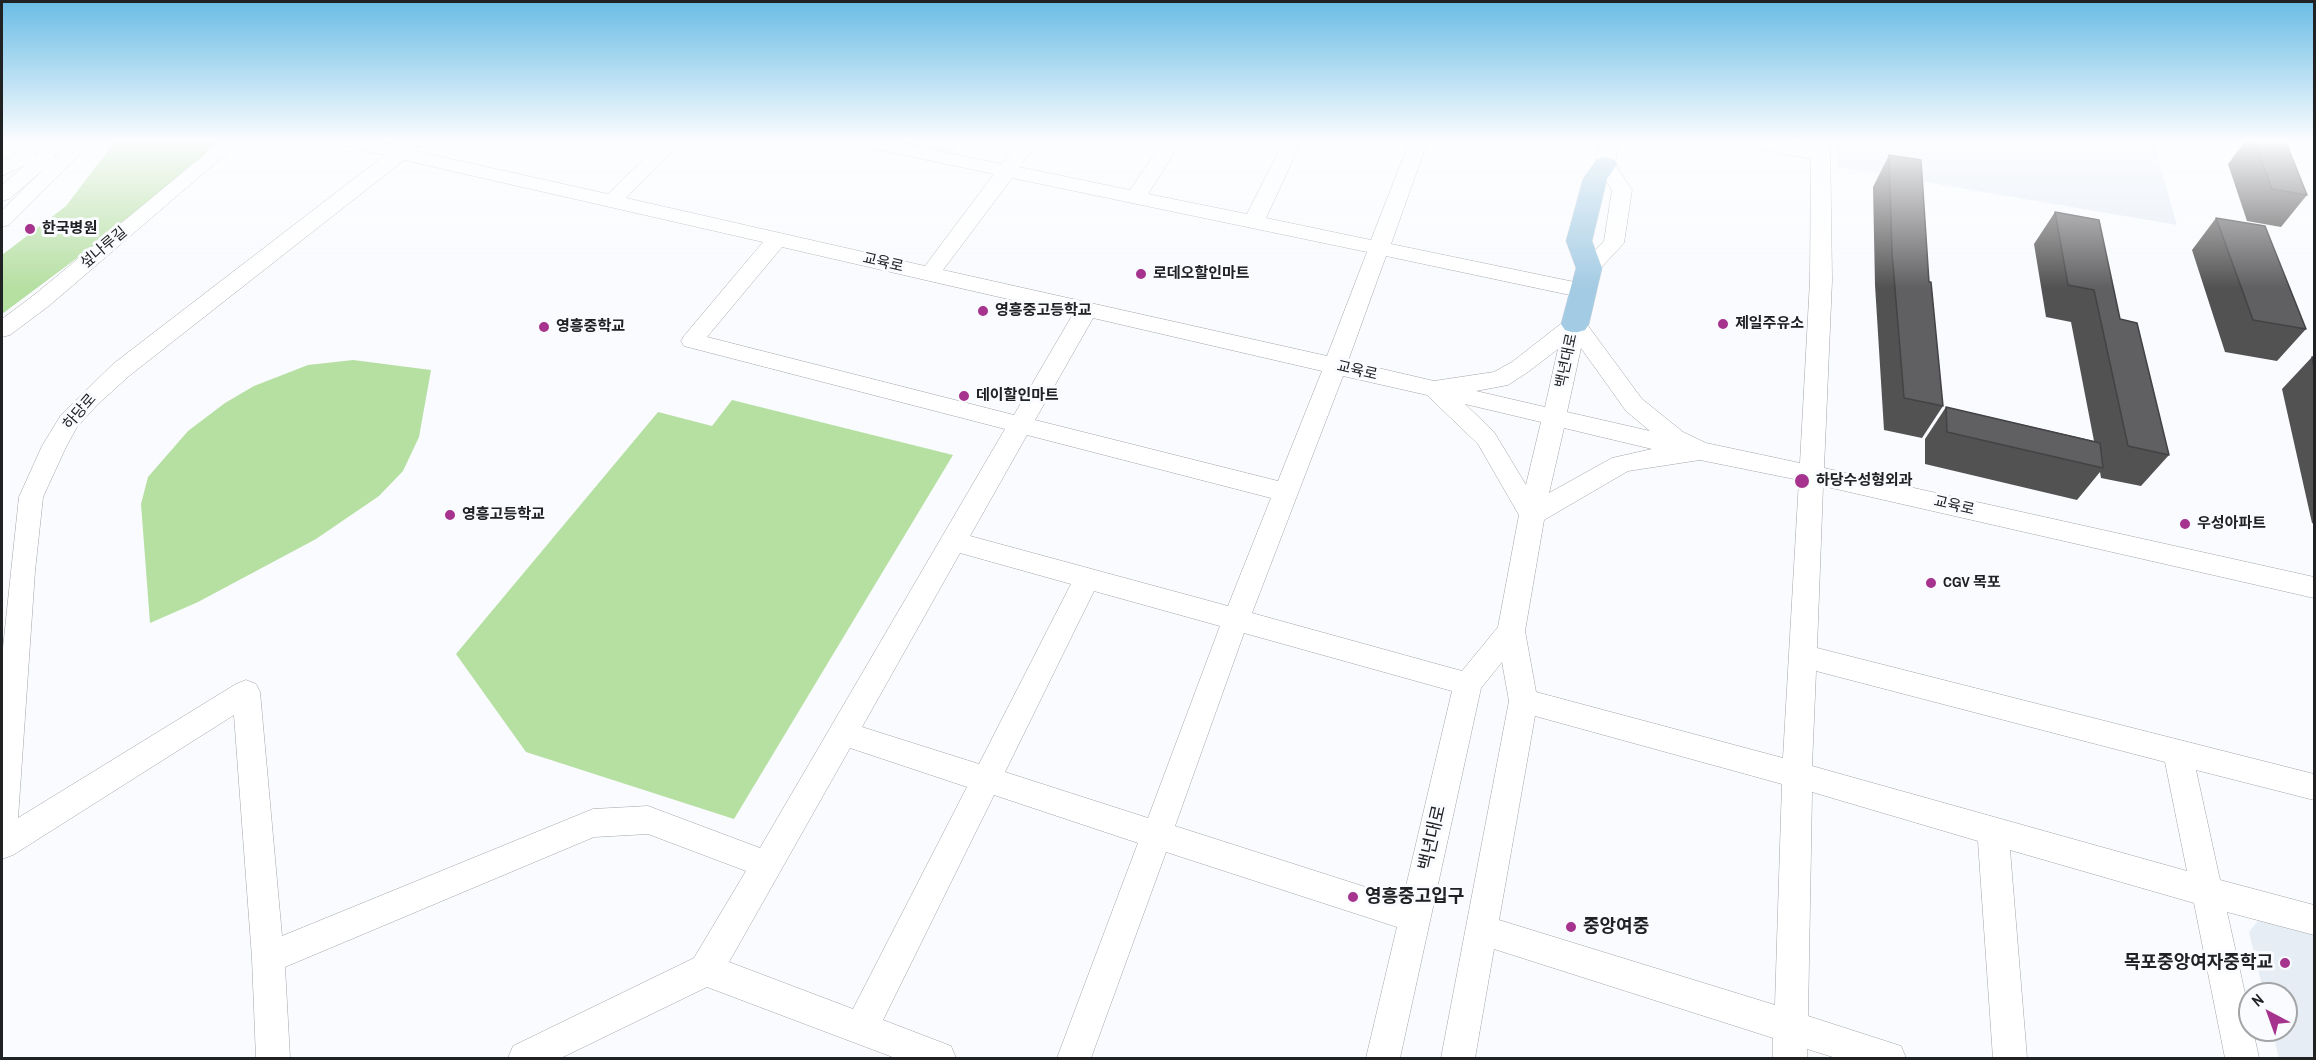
<!DOCTYPE html>
<meta charset="utf-8">
<style>
body{margin:0}
#map{position:relative;width:2316px;height:1060px;overflow:hidden;background:#f9fbfe;font-family:"Archivo Narrow",sans-serif}
canvas{display:block}
.frame{position:absolute;inset:0;border:3px solid #202122;pointer-events:none}
.north{position:absolute;left:2238px;top:982px;width:60px;height:60px;box-sizing:border-box;background:#f9fbfe;border:2px solid #a2a4a6;border-radius:50%;rotate:319deg;font-size:16px;font-weight:700;line-height:24px;text-align:center;color:#202122}
.north::after{content:'';display:block;margin:auto;width:21px;height:27px;background:#a6338d;clip-path:polygon(50% 0,100% 100%,50% 72%,0 100%)}
</style>
<div id="map">
<canvas width="2316" height="1060"></canvas>
<div class="frame"></div>
<div class="north">N</div>
</div>
<script>
const g = document.querySelector('canvas').getContext('2d');
g.lineJoin = 'round';
function paint(path, color) { g.fillStyle = color; g.fill(path, 'evenodd'); }
const toPath = rows => new Path2D(rows.map(r => 'M' + r).join(''));
function stroke(path, color, width, dash) { g.strokeStyle = color; g.lineWidth = width; g.lineCap = dash ? 'butt' : 'round'; g.setLineDash(dash || []); g.stroke(path); }
function label(font, color, halo, rows, align = 'center') {
  g.font = font + ' "Archivo Narrow","Noto Sans KR",sans-serif'; g.lineWidth = 6; g.setLineDash([]); g.textBaseline = 'middle'; g.strokeStyle = halo; g.fillStyle = color; for (const [text, x, y, turn = 0] of rows) {
    g.save(); g.translate(x, y); g.rotate((+turn || 0) * Math.PI / 180); g.textAlign = isNaN(turn) ? turn : align; if (halo) g.strokeText(text, 0, 0); g.fillText(text, 0, 0); g.restore();
  }
}
paint(toPath([
 [889,140,962,140,951,153],
 [1837,140,2153,140,2177,225,1837,167],
 [2267,916,2314,929,2314,1058,2279,1058,2272,1030,2286,1030,2286,994,2264,994,2249,932,2257,922]
]), '#e6edf5');
paint(toPath([
 [116,140,218,140,183,179,2,314,2,255,66,206],
 [353,360,431,370,419,437,403,471,379,496,316,539,198,602,150,623,141,504,148,477,188,431,225,403,254,386,308,365],
 [732,400,953,455,734,819,526,752,456,654,658,412,712,426]
]), '#b6dfa2');
const minor = toPath([
 [13,140,31,140,35,155,47,140,66,140,53,157,56,158,74,140,94,140,9,225,2,227,2,210,45,168,9,199,2,201,2,185,25,165,2,176,2,162,15,154,13,140],
 [222,140,242,140,50,305,10,335,2,337,2,319,34,295,222,140],
 [334,140,368,140,397,146,409,140,416,142,418,146,415,151,608,194,663,140,683,140,626,198,925,266,994,174,860,146,853,144,851,140,887,140,1002,164,1020,140,1039,140,1019,167,1130,190,1164,140,1182,140,1148,194,1247,214,1284,140,1302,140,1266,218,1371,240,1410,140,1428,140,1391,244,1584,284,1592,286,1595,291,1592,296,1584,298,1386,256,1348,361,1434,381,1494,372,1512,362,1567,319,1575,317,1583,319,1642,399,1683,432,1706,443,1800,463,1810,280,1811,159,1742,146,1735,144,1733,140,1772,140,1811,147,1812,140,1830,140,1832,280,1824,468,2314,577,2314,598,1823,486,1817,648,2314,774,2314,800,2196,770,2220,880,2314,905,2314,935,2227,912,2250,1016,2250,1030,2253,1030,2259,1058,2225,1058,2194,903,2010,850,2027,1058,1993,1058,1978,841,1812,792,1808,1016,1901,1046,1906,1058,1836,1058,1807,1049,1807,1058,1773,1058,1773,1038,1494,949,1475,1058,1441,1058,1509,701,1502,662,1481,688,1400,1058,1366,1058,1397,927,1166,852,1091,1058,1057,1058,1138,843,994,795,883,1020,951,1046,956,1058,895,1058,707,987,561,1058,508,1058,513,1046,694,958,746,871,648,834,594,837,285,967,290,1058,256,1058,252,958,234,715,13,855,2,859,2,657,19,497,42,446,61,415,113,364,385,155,336,144,334,140],
 [404,160,763,242,684,336,681,341,684,346,1005,429,760,848,648,806,593,809,282,936,260,692,256,684,246,680,236,684,18,818,35,571,43,497,66,447,77,427,97,405,129,376,404,160],
 [1012,178,1367,252,1327,356,943,270,1012,178],
 [782,247,1073,314,1014,415,707,337,782,247],
 [1093,318,1322,371,1278,481,1035,420,1093,318],
 [1581,348,1626,411,1650,431,1567,412,1581,348],
 [1558,349,1545,407,1476,391,1508,385,1528,372,1558,349],
 [1343,376,1427,395,1478,444,1519,515,1498,627,1462,671,1252,613,1343,376],
 [1465,404,1541,422,1526,485,1494,432,1465,404],
 [1564,428,1652,449,1612,458,1549,493,1564,428],
 [1027,435,1271,498,1228,606,970,536,1027,435],
 [1700,460,1799,480,1783,758,1536,692,1525,631,1544,520,1628,471,1700,460],
 [960,553,1071,584,979,764,862,727,960,553],
 [1094,591,1220,626,1148,818,1005,772,1094,591],
 [1244,633,1452,691,1403,899,1175,826,1244,633],
 [1816,671,2165,762,2187,871,1812,766,1816,671],
 [1535,716,1782,784,1775,1005,1499,920,1535,716],
 [850,748,967,787,853,1009,729,962,850,748],
 [1600,140,1618,140,1615,164,1632,190,1624,243,1596,273,1589,275,1582,273,1578,268,1604,241,1612,190,1595,164,1600,140]
]);
const major = toPath([
 [1605,157,1613,159,1617,164,1607,179,1592,241,1602,268,1589,324,1585,330,1575,333,1565,330,1561,324,1576,268,1566,241,1583,179,1597,159,1605,157]
]);
stroke(minor, '#a3a5a7', 1);
stroke(major, '#d7d7d7', 1);
paint(minor, '#fff');
paint(major, '#a3cbe3');
paint(toPath([
 [2246,140,2285,140,2307,195,2281,227,2247,221,2228,164],
 [1889,155,1929,282,1943,406,1922,438,1884,430,1875,285,1873,187],
 [2055,212,2120,319,2169,455,2141,486,2101,478,2100,472,2077,500,1925,464,1925,439,1946,407,2094,441,2071,322,2046,317,2034,244],
 [2216,218,2306,329,2277,361,2225,352,2192,250],
 [2312,357,2314,357,2314,524,2312,523,2282,389]
]), '#535253');
const building = toPath([
 [2254,140,2285,140,2307,195,2272,189,2254,140],
 [1889,155,1921,160,1929,282,1931,282,1943,406,1904,398,1892,253,1889,155],
 [2055,212,2099,220,2120,319,2137,323,2169,455,2128,446,2094,290,2068,285,2055,212],
 [2216,218,2265,226,2306,329,2253,320,2216,218],
 [2312,357,2314,357,2314,368,2312,357],
 [1946,407,2100,443,2103,468,1947,432,1946,407]
]);
paint(building, '#605f61');
stroke(building, '#434244', 1.5);
const sky = g.createLinearGradient(0, 0, 0, 288);
sky.addColorStop(0, '#69bce5');
sky.addColorStop(0.49, '#fcfdff');
sky.addColorStop(1, '#fcfdff00');
g.fillStyle = sky;
g.fillRect(0, 0, 2316, 288);
for (const [x, y, r, color] of [
 [30,229,6,"#a6338d"],
 [1141,274,6,"#a6338d"],
 [983,311,6,"#a6338d"],
 [1723,324,6,"#a6338d"],
 [544,327,6,"#a6338d"],
 [964,396,6,"#a6338d"],
 [1802,481,8,"#a6338d"],
 [450,515,6,"#a6338d"],
 [2185,524,6,"#a6338d"],
 [1931,583,6,"#a6338d"],
 [1353,897,6,"#a6338d"],
 [1571,927,6,"#a6338d"],
 [2285,963,6,"#a6338d"]
]) { const dot = new Path2D(); dot.arc(x, y, r, 0, 2 * Math.PI); g.fillStyle = color; g.fill(dot); stroke(dot, '#f9fbfe', 2); }
label('bold 15px', '#202122', '#f9fbfe', [
 ["한국병원",42,229],
 ["로데오할인마트",1153,274],
 ["영흥중고등학교",995,311],
 ["제일주유소",1735,324],
 ["영흥중학교",556,327],
 ["데이할인마트",976,396],
 ["하당수성형외과",1816,481],
 ["영흥고등학교",462,515],
 ["우성아파트",2197,524],
 ["CGV 목포",1943,583]
], 'left');
label('15px', '#202122', '#f9fbfe', [
 ["섶나루길",104,248,-40],
 ["교육로",883,263,13],
 ["백년대로",1567,361,-78],
 ["교육로",1357,371,13],
 ["하당로",80,412,-49],
 ["교육로",1954,506,13]
]);
label('18px', '#202122', '#f9fbfe', [
 ["백년대로",1433,838,-77]
]);
label('bold 18px', '#202122', '#f9fbfe', [
 ["영흥중고입구",1365,897],
 ["중앙여중",1583,927],
 ["목포중앙여자중학교",2273,963,"right"]
], 'left');
</script>
